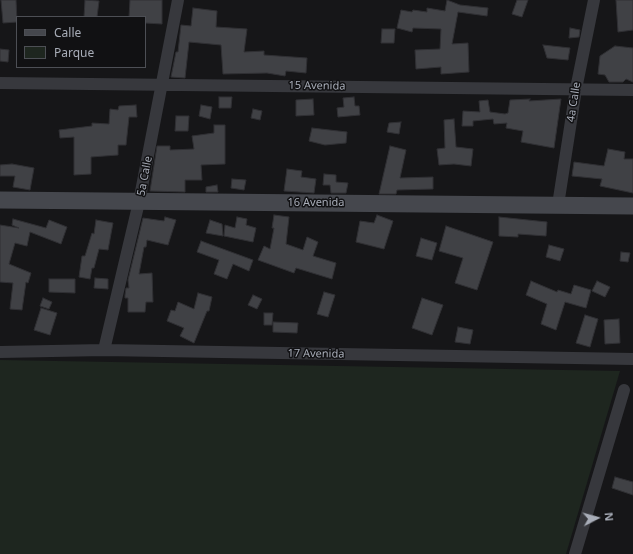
<!DOCTYPE html>
<style>
body{margin:0}
#map{position:relative;width:633px;height:554px;overflow:hidden;background:#161618;font-family:"Noto Sans",sans-serif}
canvas{display:block}
.legend{position:absolute;left:16px;top:16px;width:130px;height:52px;box-sizing:border-box;background:#111113;border:1px solid #4d4f55;margin:0;padding:5px 7px;list-style:none;font-size:12px;color:#a8adb8}
.legend li{display:flex;align-items:center;gap:8px;height:20px}
.legend b{width:20px;border:1px solid #4d4f55}
.north{position:absolute;left:577px;top:498px;width:40px;height:40px;-webkit-text-stroke:3px #111113;paint-order:stroke;rotate:84deg;font-size:11px;font-weight:700;line-height:16px;text-align:center;color:#a8adb8}
.north::after{content:'';display:block;margin:auto;width:14px;height:18px;background:#a8adb8;clip-path:polygon(50% 0,100% 100%,50% 72%,0 100%)}
</style>
<div id="map">
<canvas width="633" height="554"></canvas>
<ul class="legend">
<li><b style="height:5px;background:#45474d"></b>Calle</li>
<li><b style="height:11px;background:#1e261f"></b>Parque</li>
</ul>
<div class="north">N</div>
</div>
<script>
const g = document.querySelector('canvas').getContext('2d');
g.lineJoin = 'round';
function paint(path, color) { g.fillStyle = color; g.fill(path, 'evenodd'); }
const toPath = rows => new Path2D(rows.map(r => 'M' + r).join(''));
function stroke(path, color, width, dash) { g.strokeStyle = color; g.lineWidth = width; g.lineCap = dash ? 'butt' : 'round'; g.setLineDash(dash || []); g.stroke(path); }
function label(font, color, halo, rows, align = 'center') {
  g.font = font + ' "Noto Sans",sans-serif'; g.lineWidth = 3; g.setLineDash([]); g.textBaseline = 'middle'; g.strokeStyle = halo; g.fillStyle = color; for (const [text, x, y, turn = 0] of rows) {
    g.save(); g.translate(x, y); g.rotate((+turn || 0) * Math.PI / 180); g.textAlign = isNaN(turn) ? turn : align; if (halo) g.strokeText(text, 0, 0); g.fillText(text, 0, 0); g.restore();
  }
}
paint(toPath([
 [0,360,620,371,566,554,0,554]
]), '#1e261f');
const building = toPath([
 [1,0,16,0,17,22,3,23,1,0],
 [85,0,99,1,97,17,84,17,85,0],
 [130,0,162,0,162,24,145,23,145,17,129,17,130,0],
 [447,0,460,5,488,8,487,16,458,12,452,44,468,43,469,72,441,74,441,67,416,69,415,50,440,49,441,29,413,28,412,32,397,28,401,10,412,12,413,10,427,12,427,8,445,11,447,0],
 [517,0,528,0,522,17,512,14,517,0],
 [616,0,633,0,633,30,618,32,616,0],
 [193,8,217,11,216,27,247,29,244,52,264,51,264,55,307,58,306,73,286,71,285,76,267,73,223,74,221,45,189,42,185,78,171,77,176,52,178,52,181,25,191,26,193,8],
 [570,28,580,30,579,37,569,38,570,28],
 [382,29,395,29,394,43,381,43,382,29],
 [543,45,570,48,568,60,547,58,543,45],
 [615,46,633,48,633,82,626,79,623,82,609,82,605,75,598,74,600,56,615,46],
 [0,49,9,50,8,62,0,61,0,49],
 [219,97,232,97,231,108,219,108,219,97],
 [354,97,355,106,359,106,360,115,338,117,337,108,344,107,343,98,354,97],
 [313,99,314,115,296,116,296,100,313,99],
 [530,99,529,101,561,99,554,148,521,142,523,131,506,128,507,123,494,124,493,119,473,121,473,126,462,126,463,111,480,112,479,101,488,100,490,112,505,114,508,113,510,100,530,99],
 [136,105,137,117,129,117,126,145,118,145,118,155,91,157,91,174,74,175,74,137,60,138,59,130,92,126,92,123,109,124,110,109,118,110,119,106,136,105],
 [201,105,212,107,210,119,199,116,201,105],
 [253,109,262,111,260,120,251,118,253,109],
 [176,116,189,116,188,131,175,131,176,116],
 [454,119,456,147,473,149,471,166,454,164,439,165,437,149,445,148,444,120,454,119],
 [401,122,399,134,387,132,389,123,401,122],
 [214,125,225,125,225,164,201,165,202,180,185,180,185,192,150,191,157,146,170,146,170,150,194,149,192,136,214,133,214,125],
 [312,128,347,132,346,143,325,145,309,141,312,128],
 [390,146,406,150,400,178,433,177,433,189,397,190,396,194,379,194,390,146],
 [608,149,625,152,624,159,633,159,633,193,600,186,602,179,572,176,574,162,604,166,608,149],
 [12,164,34,168,30,190,13,187,15,176,0,176,0,165,12,164],
 [287,169,302,171,301,177,316,179,314,193,284,191,287,169],
 [324,174,336,175,336,182,348,183,346,193,331,193,330,185,323,185,324,174],
 [232,179,246,180,244,190,231,188,232,179],
 [217,185,218,192,206,192,206,187,217,185],
 [274,215,289,217,286,244,303,250,307,237,318,242,313,256,336,263,332,279,296,268,294,273,258,260,264,246,270,249,274,228,272,228,274,215],
 [377,215,393,221,384,249,356,242,360,221,374,223,377,215],
 [165,217,176,220,168,245,147,240,146,247,144,247,139,274,152,273,153,302,146,302,145,312,128,312,128,298,125,298,125,295,126,288,129,288,128,280,143,218,164,221,165,217],
 [237,217,247,219,246,225,256,228,253,242,224,236,225,225,235,228,237,217],
 [499,217,547,222,546,236,518,234,518,237,499,236,499,217],
 [13,219,46,228,49,220,67,227,61,244,30,232,27,246,15,243,9,264,31,273,28,283,26,282,22,310,10,309,13,283,0,282,0,225,19,228,12,225,13,219],
 [96,220,113,223,108,250,99,249,94,268,92,268,90,279,79,277,82,256,85,256,92,233,94,234,96,220],
 [210,220,222,224,223,236,206,233,210,220],
 [446,226,493,242,477,290,455,283,463,258,439,251,446,226],
 [421,238,437,243,432,260,416,256,421,238],
 [201,241,253,260,249,271,233,264,227,279,214,274,219,260,197,252,201,241],
 [549,245,564,249,560,261,546,257,549,245],
 [621,252,630,253,628,262,620,261,621,252],
 [95,278,108,279,108,289,94,288,95,278],
 [49,279,75,279,75,293,49,292,49,279],
 [531,281,557,292,558,290,571,294,574,285,591,290,586,308,565,302,556,330,541,324,547,304,526,295,531,281],
 [597,281,610,287,605,297,592,291,597,281],
 [324,292,335,295,328,317,317,314,324,292],
 [198,293,212,297,209,311,207,311,194,343,180,336,184,328,167,321,171,310,175,311,178,302,194,309,198,293],
 [253,295,262,299,257,309,248,305,253,295],
 [43,298,52,302,49,309,40,306,43,298],
 [422,298,443,305,432,335,412,328,422,298],
 [41,308,57,313,50,335,34,330,41,308],
 [264,313,273,313,272,325,264,325,264,313],
 [585,315,598,319,590,347,576,343,585,315],
 [619,319,620,343,605,344,604,320,619,319],
 [273,322,298,323,297,333,273,332,273,322],
 [458,327,473,330,470,344,455,342,458,327],
 [615,477,633,482,633,495,612,488,615,477]
]);
paint(building, '#404145');
stroke(building, '#303034', 1);
stroke(toPath([
 [0,83,633,90],
 [558,205,576,89,594,0],
 [104,350,139,202,178,0],
 [0,352,104,350,633,359],
 [575,554,624,390]
]), '#37383d', 12);
stroke(toPath([
 [0,200,633,206]
]), '#45474d', 17);
label('11px', '#a8adb8', '#111113', [
 ["15 Avenida",317,86,1],
 ["4a Calle",574,102,-81],
 ["5a Calle",145,176,-79],
 ["16 Avenida",316,203],
 ["17 Avenida",316,354,1]
]);
</script>
